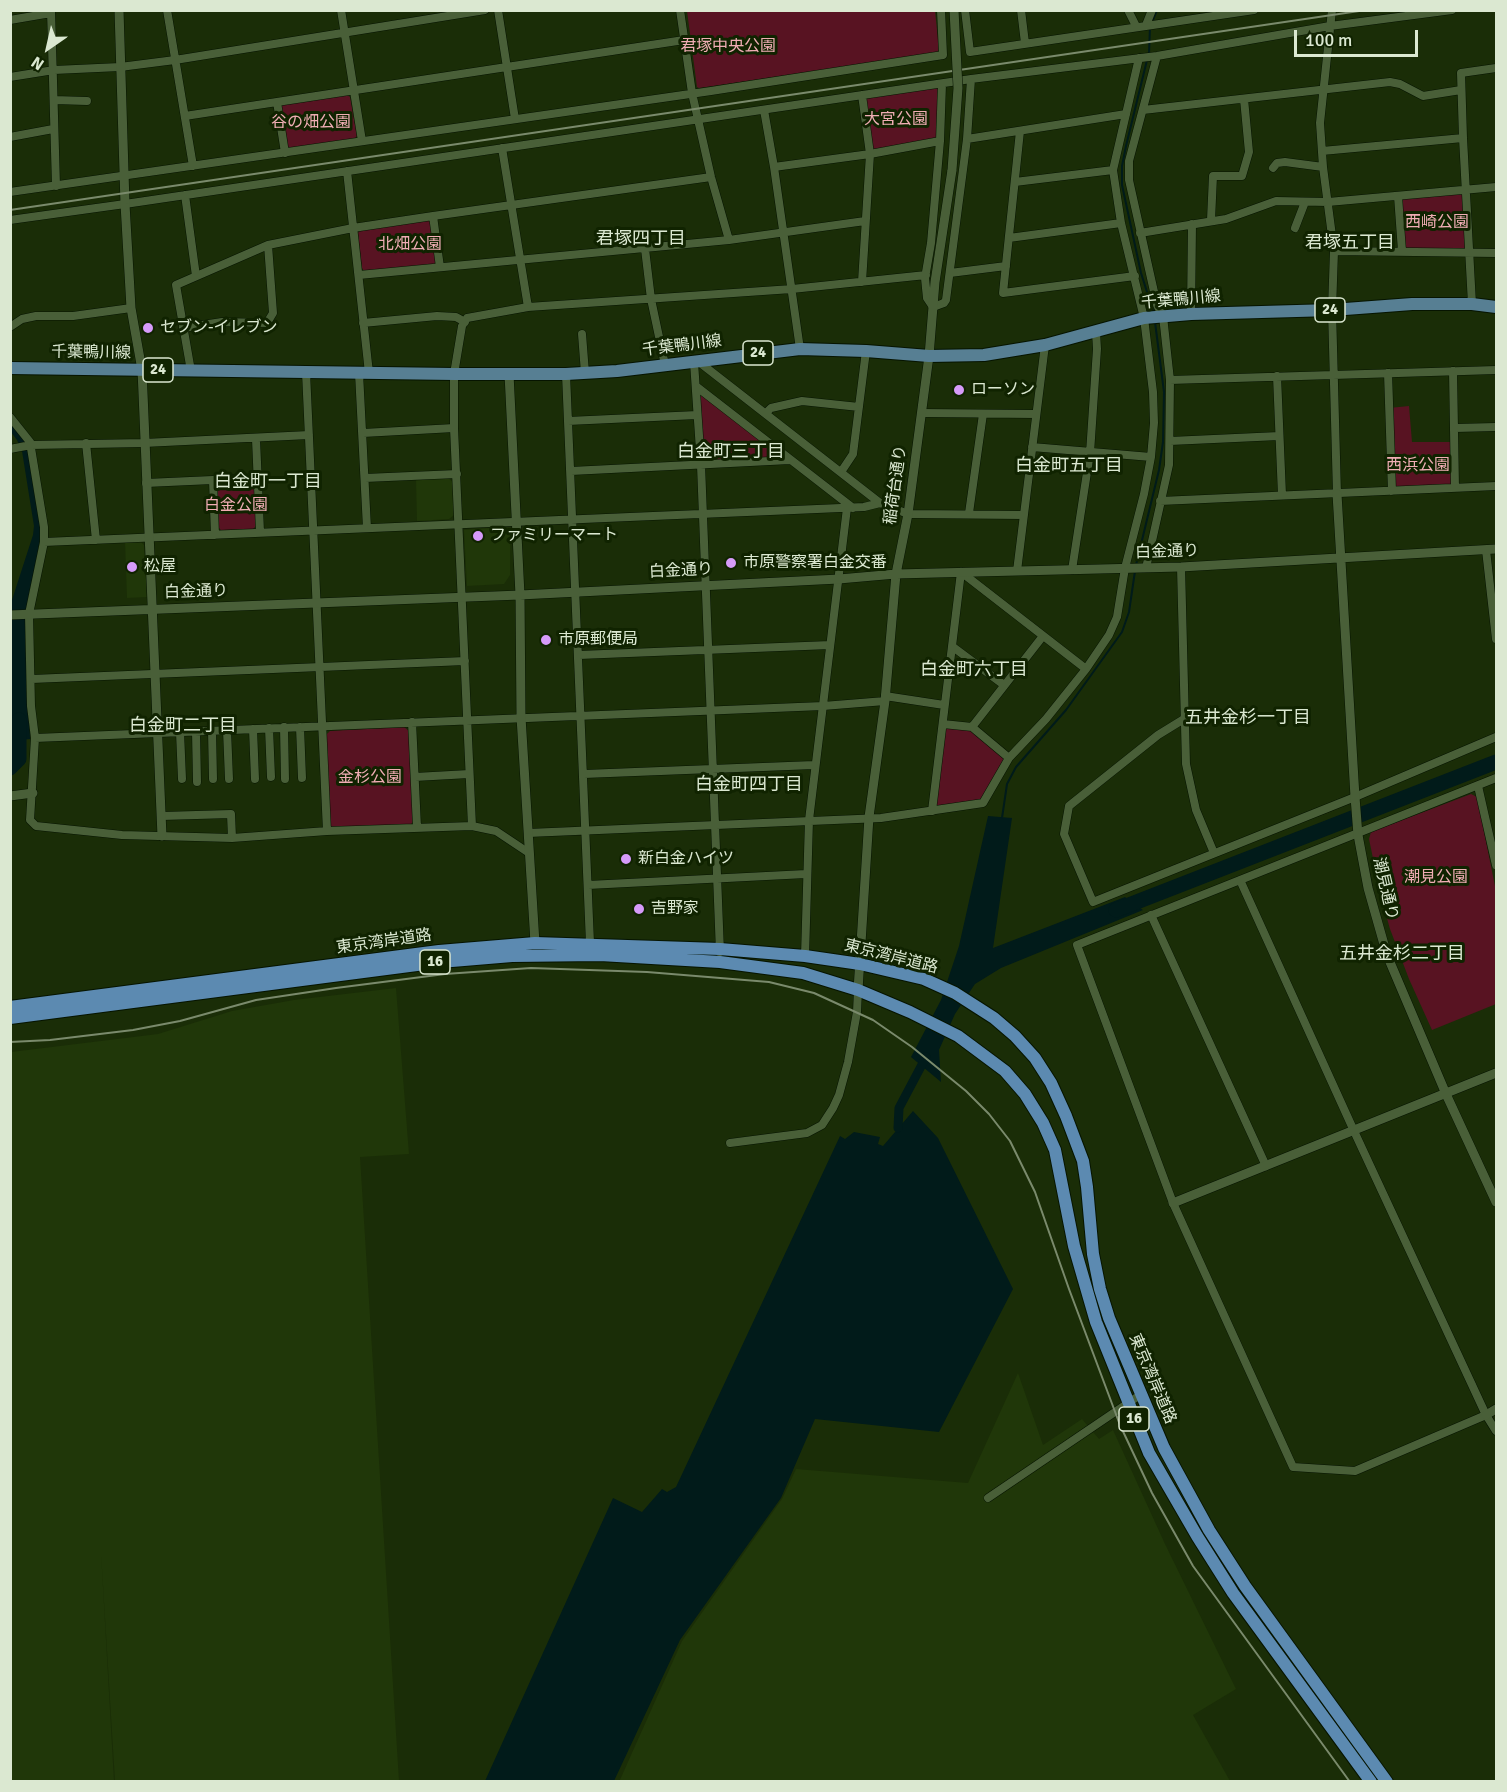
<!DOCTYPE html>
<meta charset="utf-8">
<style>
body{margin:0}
#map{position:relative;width:1507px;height:1792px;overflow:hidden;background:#1a2d07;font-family:Signika,sans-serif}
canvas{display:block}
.frame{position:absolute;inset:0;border:12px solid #dbe8d1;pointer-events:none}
.north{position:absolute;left:18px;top:18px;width:60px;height:60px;-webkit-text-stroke:4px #102300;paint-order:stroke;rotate:214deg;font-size:16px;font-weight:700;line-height:24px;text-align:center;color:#dbe8d1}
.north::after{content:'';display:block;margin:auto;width:21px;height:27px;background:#dbe8d1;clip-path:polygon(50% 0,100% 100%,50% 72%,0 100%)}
.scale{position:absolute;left:1294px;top:30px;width:124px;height:27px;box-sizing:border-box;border:3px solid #dbe8d1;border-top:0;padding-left:8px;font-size:18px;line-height:21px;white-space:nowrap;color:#dbe8d1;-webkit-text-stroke:4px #102300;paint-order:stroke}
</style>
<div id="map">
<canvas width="1507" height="1792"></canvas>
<div class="frame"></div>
<div class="north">N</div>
<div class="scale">100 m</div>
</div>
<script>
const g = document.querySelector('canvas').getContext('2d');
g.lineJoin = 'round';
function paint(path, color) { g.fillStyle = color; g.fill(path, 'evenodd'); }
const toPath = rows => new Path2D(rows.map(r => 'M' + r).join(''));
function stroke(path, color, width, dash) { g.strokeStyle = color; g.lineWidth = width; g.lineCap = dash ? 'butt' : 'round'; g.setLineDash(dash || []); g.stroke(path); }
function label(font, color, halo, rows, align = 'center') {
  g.font = font + ' Signika,"Noto Sans JP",sans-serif'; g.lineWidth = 6; g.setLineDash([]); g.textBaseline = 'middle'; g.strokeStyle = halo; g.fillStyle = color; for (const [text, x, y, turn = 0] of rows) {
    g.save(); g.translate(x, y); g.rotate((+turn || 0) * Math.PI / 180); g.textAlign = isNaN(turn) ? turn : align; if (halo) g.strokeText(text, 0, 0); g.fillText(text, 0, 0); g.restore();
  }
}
paint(toPath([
 [448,478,453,482,454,515,449,519,417,521,416,480],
 [504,527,510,533,510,575,504,584,467,586,464,530],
 [139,540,144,545,147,597,127,598,125,541],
 [396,988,409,1154,360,1157,399,1781,115,1781,101,1552,114,1781,11,1781,11,1052,158,1034,232,1011,294,1000],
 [1018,1373,1043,1445,1082,1419,1099,1439,1113,1430,1165,1544,1236,1689,1193,1715,1230,1781,619,1782,682,1641,782,1499,796,1469,968,1483]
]), '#203709');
paint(toPath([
 [687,11,935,11,939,49,937,53,699,88,697,87],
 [942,84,940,141,870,154,862,95],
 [347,95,350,97,357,136,354,139,289,148,287,146,281,107,283,104],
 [1466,190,1468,253,1402,251,1398,196],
 [427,220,431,223,436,261,434,264,364,271,362,268,358,233,360,230],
 [697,387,790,460,701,465],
 [1409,406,1412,442,1455,442,1455,488,1392,491,1389,408],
 [250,481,255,485,257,525,253,529,221,530,217,526,216,486,220,482],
 [943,724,972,727,1009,758,983,803,932,811],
 [404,727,409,731,414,821,410,825,334,829,330,825,326,735,330,731],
 [1471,794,1477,797,1496,891,1496,1004,1432,1030,1409,979,1390,929,1381,897,1369,839,1371,832]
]), '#581322');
paint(toPath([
 [10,423,24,441,28,453,41,534,28,602,26,631,30,739,11,741,11,603,33,535,34,526,22,451,17,440,11,432],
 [988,816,1012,818,993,948,1125,897,1143,910,1001,968,975,984,955,1014,939,1050,941,1082,911,1057,941,1000,959,946],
 [913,1111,938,1138,1013,1289,939,1432,815,1419,781,1498,680,1640,614,1781,485,1781,613,1498,642,1512,662,1489,667,1492,676,1487,840,1136,845,1139,854,1132,880,1137,878,1144,883,1146]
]), '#011b1a');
stroke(toPath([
 [1152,22,1157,10],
 [1149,54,1150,27],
 [1147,60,1126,146,1122,166,1122,185,1141,273,1154,314],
 [1136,565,1159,470,1163,442,1164,392,1155,322],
 [1002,818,1007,784,1016,767,1066,710,1122,632,1129,612,1135,571]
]), '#011b1a', 2);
stroke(toPath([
 [898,1128,899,1108,926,1057]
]), '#011b1a', 9);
stroke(toPath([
 [10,768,19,759,19,720],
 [1116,910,1496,762]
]), '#011b1a', 15);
const minor = toPath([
 [51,10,56,186],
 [167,10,193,166],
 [341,10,362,141],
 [498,10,515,119],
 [680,10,692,93,711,177,729,240],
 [965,10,970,52,1254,10],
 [1021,10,1025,43],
 [1128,10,1136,26],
 [1332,10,1320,123,1323,167,1334,251,1332,310,1337,494],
 [10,20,51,13],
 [1146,25,1152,10],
 [10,77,54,70,120,67,175,60,485,10],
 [942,84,940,141,931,243,925,278,927,298,933,307,944,303,946,300,967,139,971,79],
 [54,100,87,101],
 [277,102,285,153],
 [764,110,774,167,800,349],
 [1143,110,1390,82,1400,84,1423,96,1461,90],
 [185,116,684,40],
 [1020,131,1003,293,1135,276],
 [10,137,53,129],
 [967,139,1126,114],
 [502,148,528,307],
 [1322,151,1463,138],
 [774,167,870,154,940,141],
 [1273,168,1277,163,1285,162,1323,167],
 [347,171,369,373],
 [1015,182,1113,170],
 [10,192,711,91,943,55,941,10],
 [185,195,196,276],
 [1398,196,1402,251],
 [433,216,440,267],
 [10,220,125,204,971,79,1157,56,1330,26,1452,10],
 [1211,220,1213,176,1242,176,1249,152,1244,99],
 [1295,228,1305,202],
 [1140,233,1226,219,1276,201,1328,202,1496,187],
 [1009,238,1121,223],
 [645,249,651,299,665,365],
 [1334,251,1496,253],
 [950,273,1006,266],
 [359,275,729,240,865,221],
 [862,282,870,154,862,95],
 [1472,304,1463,138,1461,73,1496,68],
 [1191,314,1192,224],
 [363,323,437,316,456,317,465,322],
 [10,327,22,319,36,316,73,316,131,308],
 [183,328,222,322,267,323,273,313,268,245],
 [582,334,585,373],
 [694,362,701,465,720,952],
 [699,362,880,503,908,514,1024,515],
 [191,371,176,285,268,245,353,228,433,216,711,177],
 [1453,371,1455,488],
 [306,372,327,831],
 [359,373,367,528],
 [1388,373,1392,491],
 [566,374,590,943],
 [1277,376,1282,495],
 [1170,380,1496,370],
 [697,387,853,508],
 [766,413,771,408,802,401,859,407],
 [922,413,1036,414],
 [10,417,30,442,44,527,44,542,29,614,31,706,35,738,30,820,36,826,122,835,232,838,327,831,472,826,496,831,529,853],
 [568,421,697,415],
 [1455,428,1496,427],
 [363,433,454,428],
 [256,439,260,532],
 [1170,441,1279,436],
 [86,443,96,540],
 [1032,447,1151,457],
 [10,449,31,445,144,443,309,435],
 [571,471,790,460],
 [841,472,853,454,866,351],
 [365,478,457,474],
 [213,480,215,535],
 [146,483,257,478],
 [1160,501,1496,486],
 [969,513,983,414],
 [44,542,864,507,880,503],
 [1486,550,1496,639],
 [1181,567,1186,764,1196,810,1214,853],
 [1146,568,1169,465,1170,380,1163,316,1157,305,1129,180,1129,161,1157,56],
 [1072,570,1090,453,1097,349,1096,332],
 [1017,571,1045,345],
 [961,572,1086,669],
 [953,647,1004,685],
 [579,655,830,645],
 [32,679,465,661],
 [885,696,944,705],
 [1184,719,1158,735,1069,806,1064,834,1093,902,1355,797,1496,737],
 [412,722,417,827],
 [943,724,972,727,1009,758],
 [284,727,285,779],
 [300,727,302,778],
 [972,727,1043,636],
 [269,728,271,777],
 [253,729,255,779],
 [212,730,213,779],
 [227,730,229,779],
 [196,731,197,782],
 [180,732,182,779],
 [35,738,823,706,885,701],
 [584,774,814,765],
 [415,777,469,774],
 [1478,786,1496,865],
 [932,811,961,572],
 [162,816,231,814,232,838],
 [472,826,454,428,454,374,462,326,467,318,528,307,792,289,926,275],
 [528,833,881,818,983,803,1009,758,1046,719,1086,669,1109,635,1117,617,1125,568,1144,494,1151,457,1154,423,1153,392,1144,318,1121,223,1113,170,1139,58],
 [1240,880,1354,1131,1486,1415,1496,1431],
 [588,885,806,874],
 [1151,915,1266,1166],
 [805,956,809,820,847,508],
 [730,1143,807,1133,822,1125,833,1108,839,1095,848,1062,857,1012,858,990],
 [1486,1415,1355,1471,1293,1467,1173,1203,1077,945,1496,778],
 [988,1498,1140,1395]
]);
const tertiary = toPath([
 [119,10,125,204,131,308,142,370,162,836],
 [509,374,520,595,521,717,535,943],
 [1337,494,1355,797,1358,835,1368,888,1387,955,1446,1094,1496,1202],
 [10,615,520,595,839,579,896,574,1181,567,1496,549],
 [10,796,33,793],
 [858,990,869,817,885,701,896,574,908,514,929,356,935,282,952,170],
 [1173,1203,1496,1073],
 [1486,1415,1496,1409]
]);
const primary = toPath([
 [10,368,454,374,566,374,617,371,800,349,866,351,929,356,984,355,1045,345,1144,318,1191,314,1332,310,1412,304,1472,304,1496,307]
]);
const trunk = toPath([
 [10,1007,439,951,535,943,720,949,805,956,860,964,924,979,955,993,994,1018,1015,1036,1035,1058,1051,1083,1066,1116,1083,1161,1087,1187,1093,1254,1100,1289,1109,1318,1164,1448,1209,1530,1245,1586,1387,1782],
 [10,1018,440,962,512,956,600,955,720,962,803,973,858,990,910,1012,958,1036,1005,1071,1025,1094,1043,1123,1055,1150,1074,1246,1096,1322,1149,1453,1197,1536,1233,1593,1371,1782]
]);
stroke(minor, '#061400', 9);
stroke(tertiary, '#061400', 10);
stroke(primary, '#061400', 14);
stroke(trunk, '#061400', 14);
stroke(minor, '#495f38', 8);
stroke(tertiary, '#495f38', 9);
stroke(primary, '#577f93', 12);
stroke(trunk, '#5c8ab1', 12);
stroke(toPath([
 [10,210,1366,10],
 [10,1042,50,1040,133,1030,180,1021,256,1000,336,988,445,974,531,968,647,972,769,982,814,993,873,1020,912,1047,966,1091,989,1114,1010,1141,1035,1192,1069,1289,1120,1425,1152,1493,1193,1566,1350,1782]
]), '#7a8a6c', 2);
const tertiaryBridge = toPath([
 [952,170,958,88,954,10]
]);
stroke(tertiaryBridge, '#061400', 10, []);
stroke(tertiaryBridge, '#495f38', 9);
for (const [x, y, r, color] of [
 [148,328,6,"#d69bf9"],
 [959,390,6,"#d69bf9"],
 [478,536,6,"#d69bf9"],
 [731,563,6,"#d69bf9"],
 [132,567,6,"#d69bf9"],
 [546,640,6,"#d69bf9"],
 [626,859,6,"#d69bf9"],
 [639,909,6,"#d69bf9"]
]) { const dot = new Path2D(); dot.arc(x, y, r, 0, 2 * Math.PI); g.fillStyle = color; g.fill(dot); stroke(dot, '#102300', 2); }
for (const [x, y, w] of [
 [1330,310,30],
 [758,353,30],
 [158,370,30],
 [435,962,30],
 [1134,1419,30]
]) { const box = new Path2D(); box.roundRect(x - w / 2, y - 12, w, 24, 4.5); g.fillStyle = '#102300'; g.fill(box); stroke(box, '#dbe8d1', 1.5); }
label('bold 15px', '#dbe8d1', null, [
 ["24",1330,310],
 ["24",758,353],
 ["24",158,370],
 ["16",435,962],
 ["16",1134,1419]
]);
label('16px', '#f0adb4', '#102300', [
 ["君塚中央公園",728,47],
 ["大宮公園",896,120],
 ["谷の畑公園",311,123],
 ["西崎公園",1437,223],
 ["北畑公園",410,245],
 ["西浜公園",1418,466],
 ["白金公園",236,506],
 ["金杉公園",370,778],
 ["潮見公園",1436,878]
]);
label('16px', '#dbe8d1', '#102300', [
 ["千葉鴨川線",1181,300,-5],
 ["千葉鴨川線",682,346,-7],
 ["千葉鴨川線",91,353,1],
 ["稲荷台通り",896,485,-82],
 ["白金通り",1167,552,-2],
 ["白金通り",681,571,-3],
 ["白金通り",196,592,-2],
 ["潮見通り",1385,889,77],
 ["東京湾岸道路",384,942,-8],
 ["東京湾岸道路",891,957,14],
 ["東京湾岸道路",1152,1379,67]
]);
label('16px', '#dbe8d1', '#102300', [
 ["セブン-イレブン",160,328],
 ["ローソン",971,390],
 ["ファミリーマート",490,536],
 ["市原警察署白金交番",743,563],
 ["松屋",144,567],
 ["市原郵便局",558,640],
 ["新白金ハイツ",638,859],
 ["吉野家",651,909]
], 'left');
label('18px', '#dbe8d1', '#102300', [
 ["君塚四丁目",641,239],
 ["君塚五丁目",1350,243],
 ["白金町三丁目",731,452],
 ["白金町五丁目",1069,466],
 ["白金町一丁目",268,482],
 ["白金町六丁目",974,670],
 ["五井金杉一丁目",1248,718],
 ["白金町二丁目",183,726],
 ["白金町四丁目",749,785],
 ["五井金杉二丁目",1402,954]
]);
</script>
